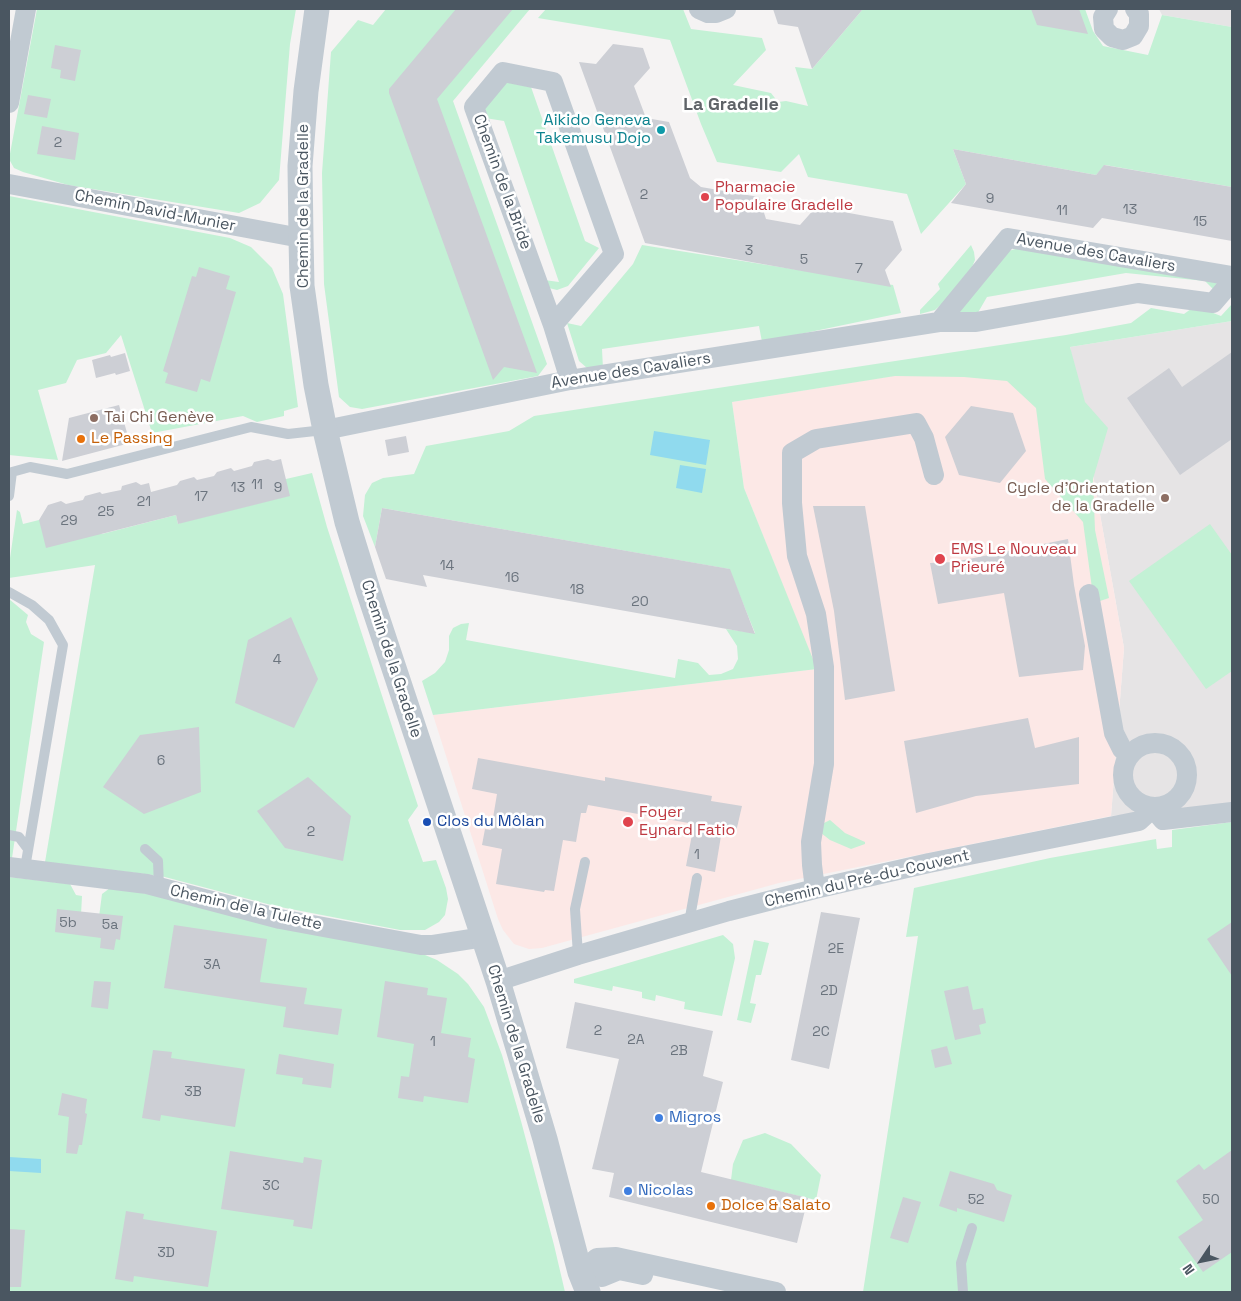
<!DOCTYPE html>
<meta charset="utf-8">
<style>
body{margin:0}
#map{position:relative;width:1241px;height:1301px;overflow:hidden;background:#f5f3f3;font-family:"Space Grotesk",sans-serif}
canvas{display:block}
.frame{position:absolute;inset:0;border:10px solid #4a5661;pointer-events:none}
.north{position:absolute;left:1176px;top:1236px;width:50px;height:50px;-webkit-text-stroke:4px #fff;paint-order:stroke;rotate:236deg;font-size:14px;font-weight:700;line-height:20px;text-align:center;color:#4a5661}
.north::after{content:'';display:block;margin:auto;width:18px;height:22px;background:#4a5661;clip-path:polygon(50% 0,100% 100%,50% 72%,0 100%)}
</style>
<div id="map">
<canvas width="1241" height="1301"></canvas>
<div class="frame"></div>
<div class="north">N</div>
</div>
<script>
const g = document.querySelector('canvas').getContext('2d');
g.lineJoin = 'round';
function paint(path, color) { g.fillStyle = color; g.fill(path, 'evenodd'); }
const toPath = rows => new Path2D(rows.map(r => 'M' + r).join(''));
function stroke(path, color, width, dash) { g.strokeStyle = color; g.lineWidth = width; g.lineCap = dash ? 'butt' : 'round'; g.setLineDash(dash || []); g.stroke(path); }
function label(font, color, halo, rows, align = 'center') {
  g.font = font + ' "Space Grotesk",sans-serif'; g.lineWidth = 5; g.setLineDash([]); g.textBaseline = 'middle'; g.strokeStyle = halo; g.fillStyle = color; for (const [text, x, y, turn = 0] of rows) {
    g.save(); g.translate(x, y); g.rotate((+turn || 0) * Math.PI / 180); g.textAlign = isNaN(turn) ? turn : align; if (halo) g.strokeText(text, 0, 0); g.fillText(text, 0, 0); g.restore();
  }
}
paint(toPath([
 [1159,9,1232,9,1232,27,1162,15],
 [1232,321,1232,804,1111,816,1124,648,1070,347]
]), '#e6e4e5');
paint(toPath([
 [1070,347,1124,648,1111,816,779,883,542,948,529,949,514,944,503,930,498,919,433,715,816,669,744,488,732,402]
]), '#fce8e6');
paint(toPath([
 [37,9,296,9,290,44,279,180,260,203,239,213,68,185,23,172,14,168,9,159],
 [386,9,530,9,453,101,547,364,538,376,362,409,350,407,339,397,324,284,322,173,331,52,358,20,373,25],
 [546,9,683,9,691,29,762,38,766,50,733,85,771,93,778,102,786,101,808,106,795,67,812,69,863,9,1085,9,1093,31,1103,46,1148,55,1162,15,1232,27,1232,187,1105,165,1096,175,953,149,966,184,921,234,907,194,808,177,799,154,781,172,717,162,701,124,670,40,538,18],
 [506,82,531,87,585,241,599,248,568,286,557,290,549,288,544,280,559,282,504,121,485,118,484,104],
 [9,196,230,238,251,247,272,268,283,294,298,407,284,411,284,416,257,422,243,416,152,433,121,335,106,353,77,360,66,383,38,390,58,460,9,455],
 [642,245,893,285,901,313,762,342,759,326,602,349,603,369,587,368,579,361,567,323,581,326,633,264],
 [971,245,974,252,975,260,972,267,943,303,935,310,920,314,920,310,940,289,938,284],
 [1027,246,1217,283,1215,291,1205,281,1126,273,987,297,976,316,957,311,1008,251],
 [1232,304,1232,321,1070,347,1085,402,1108,428,1093,479,1095,530,1109,598,1094,603,1083,522,1045,479,1036,408,1007,381,964,377,895,376,732,402,744,488,817,669,433,715,422,681,435,673,445,662,449,650,449,636,453,628,461,624,469,623,466,640,675,678,678,659,698,663,709,675,721,674,733,669,738,659,737,646,726,629,755,633,729,569,382,508,375,547,363,516,365,495,372,483,383,478,414,474,426,446,509,431,534,416,1066,335,1131,323,1151,308,1184,314,1195,306,1221,316],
 [312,473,327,527,418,806,408,820,423,862,436,860,446,888,448,899,445,915,439,922,425,930,400,930,275,906,161,876,45,862,95,565,9,578,9,565,17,510,20,512,23,524,39,520,102,534,176,515,178,524,286,479],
 [1210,524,1232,555,1232,671,1206,689,1129,581],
 [9,599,28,615,26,622,31,634,44,642,12,858,9,858],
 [830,820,845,833,865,842,865,844,851,849,830,840,821,833,824,823],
 [1232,822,1232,1292,863,1292,918,936,906,937,914,888,1050,858,1156,839,1157,849,1172,847,1172,830],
 [9,877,70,884,76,895,82,896,81,915,99,917,102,894,110,888,149,894,425,955,437,960,458,974,468,984,484,1007,502,1055,521,1121,554,1245,565,1292,9,1292],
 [723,935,733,944,735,958,722,1016,684,1009,685,1002,656,995,655,1001,642,998,642,992,613,986,612,991,574,983,574,979],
 [754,940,769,943,761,975,756,975,750,1003,756,1004,751,1023,737,1020],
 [765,1133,791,1144,821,1175,816,1200,731,1180,733,1164,743,1140]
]), '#c3f1d5');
paint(toPath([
 [654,431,710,440,706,465,650,455],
 [680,465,706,469,702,493,676,488],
 [9,1157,41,1159,41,1173,9,1171]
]), '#90daee');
paint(toPath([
 [456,9,513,9,437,99,537,373,504,367,493,380,389,93,389,89],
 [773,9,863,9,812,69,798,27,778,24],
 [1031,9,1079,9,1088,34,1037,25],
 [613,44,643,48,650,68,634,86,646,118,669,122,690,178,701,187,759,197,766,219,800,225,816,207,893,221,902,250,885,270,891,287,645,243,579,62,596,64],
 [55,45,81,50,75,81,60,78,61,70,51,68],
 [28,95,51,99,47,118,24,114],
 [42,126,79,133,75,160,37,154],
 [953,149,1096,175,1104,165,1232,187,1232,241,1102,218,1093,228,951,203,966,184],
 [199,267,230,276,226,289,236,292,210,382,201,379,197,392,165,383,168,373,163,371,192,276,196,277],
 [1232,352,1232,439,1180,475,1127,398,1169,368,1182,387],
 [125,353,130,371,116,375,115,373,96,378,92,360,110,355,111,357],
 [119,405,130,443,62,461,69,418],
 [971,406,1013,413,1026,451,1000,483,959,475,945,437],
 [406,436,409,452,388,456,385,440],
 [268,459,273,461,281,459,290,496,178,524,176,515,46,548,39,520,48,505,61,501,66,504,74,502,83,500,85,496,100,492,102,494,111,492,121,490,122,486,136,482,141,485,149,483,151,492,177,485,180,481,194,477,197,480,214,476,217,472,231,468,234,471,252,466,254,462],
 [813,506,865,506,895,691,845,700,834,611],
 [382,508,730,569,755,634,423,575,427,587,386,579,375,547],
 [1068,539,1074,585,1085,646,1083,670,1019,677,1004,593,938,604,930,563,954,562],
 [291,617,318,679,294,728,235,703,248,640],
 [1028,718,1035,748,1079,737,1079,784,976,796,916,813,904,741],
 [199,727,201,792,144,814,103,787,140,735],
 [478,758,605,781,605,777,712,796,711,801,742,806,736,832,722,830,715,872,686,866,694,824,588,805,586,813,581,813,576,842,563,840,554,891,545,890,544,892,496,884,502,849,482,845,485,829,491,830,497,794,472,789],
 [308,777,351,816,343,861,285,848,257,811],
 [57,909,123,916,120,940,116,939,114,950,100,948,101,938,55,932],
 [821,912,860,918,829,1069,791,1060],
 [1232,922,1232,976,1207,939],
 [174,925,267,939,260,982,307,988,304,1004,342,1009,338,1035,283,1027,286,1007,164,988],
 [94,981,111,982,108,1009,91,1007],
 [385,981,428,988,427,995,447,998,441,1033,471,1038,468,1057,475,1059,468,1103,424,1096,423,1102,398,1098,401,1076,409,1077,414,1044,377,1037],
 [968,986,973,1010,983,1008,986,1023,979,1025,981,1034,955,1040,944,991],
 [575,1002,713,1031,703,1076,723,1082,701,1172,808,1198,797,1243,609,1197,614,1173,592,1169,619,1059,566,1048],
 [947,1046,952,1064,935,1068,931,1050],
 [153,1050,172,1052,171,1058,245,1069,235,1127,161,1115,160,1121,142,1118],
 [279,1054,334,1064,331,1088,302,1084,303,1078,276,1074],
 [62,1093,87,1099,85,1113,87,1114,82,1145,79,1145,77,1154,66,1153,69,1117,58,1115],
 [1232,1150,1232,1252,1203,1272,1178,1237,1203,1220,1176,1181,1199,1164,1204,1170],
 [230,1151,303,1163,304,1157,322,1160,312,1229,293,1226,294,1220,221,1209],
 [950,1171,994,1184,997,1190,1012,1195,1004,1222,957,1208,957,1212,939,1206],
 [903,1197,921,1202,908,1243,890,1238],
 [126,1211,144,1214,143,1219,217,1231,208,1287,134,1276,133,1282,115,1279],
 [9,1229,25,1230,21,1287,9,1287]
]), '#cdcfd5');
stroke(toPath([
 [9,496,12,472,30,467,67,474,251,427,288,434,324,430],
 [9,592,32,605,49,620,63,645,25,868],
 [9,835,19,837,28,849],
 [145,849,158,861,159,887],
 [689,923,697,878],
 [578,955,575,909,585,862],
 [963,1292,961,1263,972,1228]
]), '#c1cad2', 10);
stroke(toPath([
 [699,9,708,13,716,13,726,9],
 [1108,9,1103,17,1104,29,1112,37,1123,40,1133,36,1139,26,1139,14,1135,9],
 [9,103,26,9],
 [9,184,301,238],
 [939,322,1008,238,1232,276],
 [553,325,614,254,553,82,503,72,474,107,553,325,570,380],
 [325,430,570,380,939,322,976,322,1138,293,1213,303,1232,281],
 [1089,594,1114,733,1122,749,1129,756],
 '1123 775a32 32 0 1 1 64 0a32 32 0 1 1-64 0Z',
 [9,867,147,884,280,919,421,945,433,945,484,937],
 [815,889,812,865,811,842,824,764,824,667,816,614,797,556,792,503,792,453,816,439,916,423,924,438,934,475],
 [498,981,578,955,729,911,815,889,929,863,1139,821,1153,808,1163,820,1232,812],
 [580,1272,597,1258,616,1257,776,1292],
 [580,1272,602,1277,619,1270,643,1275]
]), '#c1cad2', 20);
stroke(toPath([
 [317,9,306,91,300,166,301,238,302,286,316,385,325,430,347,522,368,590,498,981,545,1139,580,1272,588,1292]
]), '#c1cad2', 25);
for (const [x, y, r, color] of [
 [661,130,5,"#0f9aa8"],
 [705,197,5,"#e0444e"],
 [94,418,5,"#8d6e63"],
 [81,439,5,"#e8710a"],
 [1165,498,5,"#8d6e63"],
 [940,559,6,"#e0444e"],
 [427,822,5,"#1a4fb4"],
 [628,822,6,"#e0444e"],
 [659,1118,5,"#3f7fe0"],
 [628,1191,5,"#3f7fe0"],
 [711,1206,5,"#e8710a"]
]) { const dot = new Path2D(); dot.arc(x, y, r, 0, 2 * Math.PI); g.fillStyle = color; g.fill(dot); stroke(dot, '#fff', 2); }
label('14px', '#6b747e', null, [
 ["2",58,143],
 ["2",644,195],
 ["9",990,199],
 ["13",1130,210],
 ["11",1062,211],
 ["15",1200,222],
 ["3",749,251],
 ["5",804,260],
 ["7",859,269],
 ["11",257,485],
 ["13",238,488],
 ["9",278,488],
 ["17",201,497],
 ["21",144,502],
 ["25",106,512],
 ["29",69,521],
 ["14",447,566],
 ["16",512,578],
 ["18",577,590],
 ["20",640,602],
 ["4",277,660],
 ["6",161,761],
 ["2",311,832],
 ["1",697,855],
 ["5b",68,923],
 ["5a",110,925],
 ["2E",836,949],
 ["3A",212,965],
 ["2D",829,991],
 ["2",598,1031],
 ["2C",821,1032],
 ["2A",636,1040],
 ["1",433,1042],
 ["2B",679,1051],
 ["3B",193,1092],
 ["3C",271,1186],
 ["52",976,1200],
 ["50",1211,1200],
 ["3D",166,1253]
]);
label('16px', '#0d838f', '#fff', [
 ["Aikido Geneva",651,121],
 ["Takemusu Dojo",651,139]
], 'right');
label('16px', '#4a5661', '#fff', [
 ["Chemin de la Bride",502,182,70],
 ["Chemin de la Gradelle",304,206,-90],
 ["Chemin David-Munier",155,211,11],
 ["Avenue des Cavaliers",1096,253,10],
 ["Avenue des Cavaliers",631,371,-9],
 ["Chemin de la Gradelle",391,659,72],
 ["Chemin du Pré-du-Couvent",867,879,-13],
 ["Chemin de la Tulette",246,908,13],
 ["Chemin de la Gradelle",516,1044,73]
]);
label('16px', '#be3a42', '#fff', [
 ["Pharmacie",715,188],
 ["Populaire Gradelle",715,206],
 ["EMS Le Nouveau",951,550],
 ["Prieuré",951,568],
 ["Foyer",639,813],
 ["Eynard Fatio",639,831]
], 'left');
label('16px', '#785e54', '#fff', [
 ["Tai Chi Genève",104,418],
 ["Cycle d'Orientation",1155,489,"right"],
 ["de la Gradelle",1155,507,"right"]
], 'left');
label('16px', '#c56008', '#fff', [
 ["Le Passing",91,439],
 ["Dolce & Salato",721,1206]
], 'left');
label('16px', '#164399', '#fff', [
 ["Clos du Môlan",437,822]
], 'left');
label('16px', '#366cbe', '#fff', [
 ["Migros",669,1118],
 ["Nicolas",638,1191]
], 'left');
label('bold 18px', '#5f6368', '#fff', [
 ["La Gradelle",731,105]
]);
</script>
